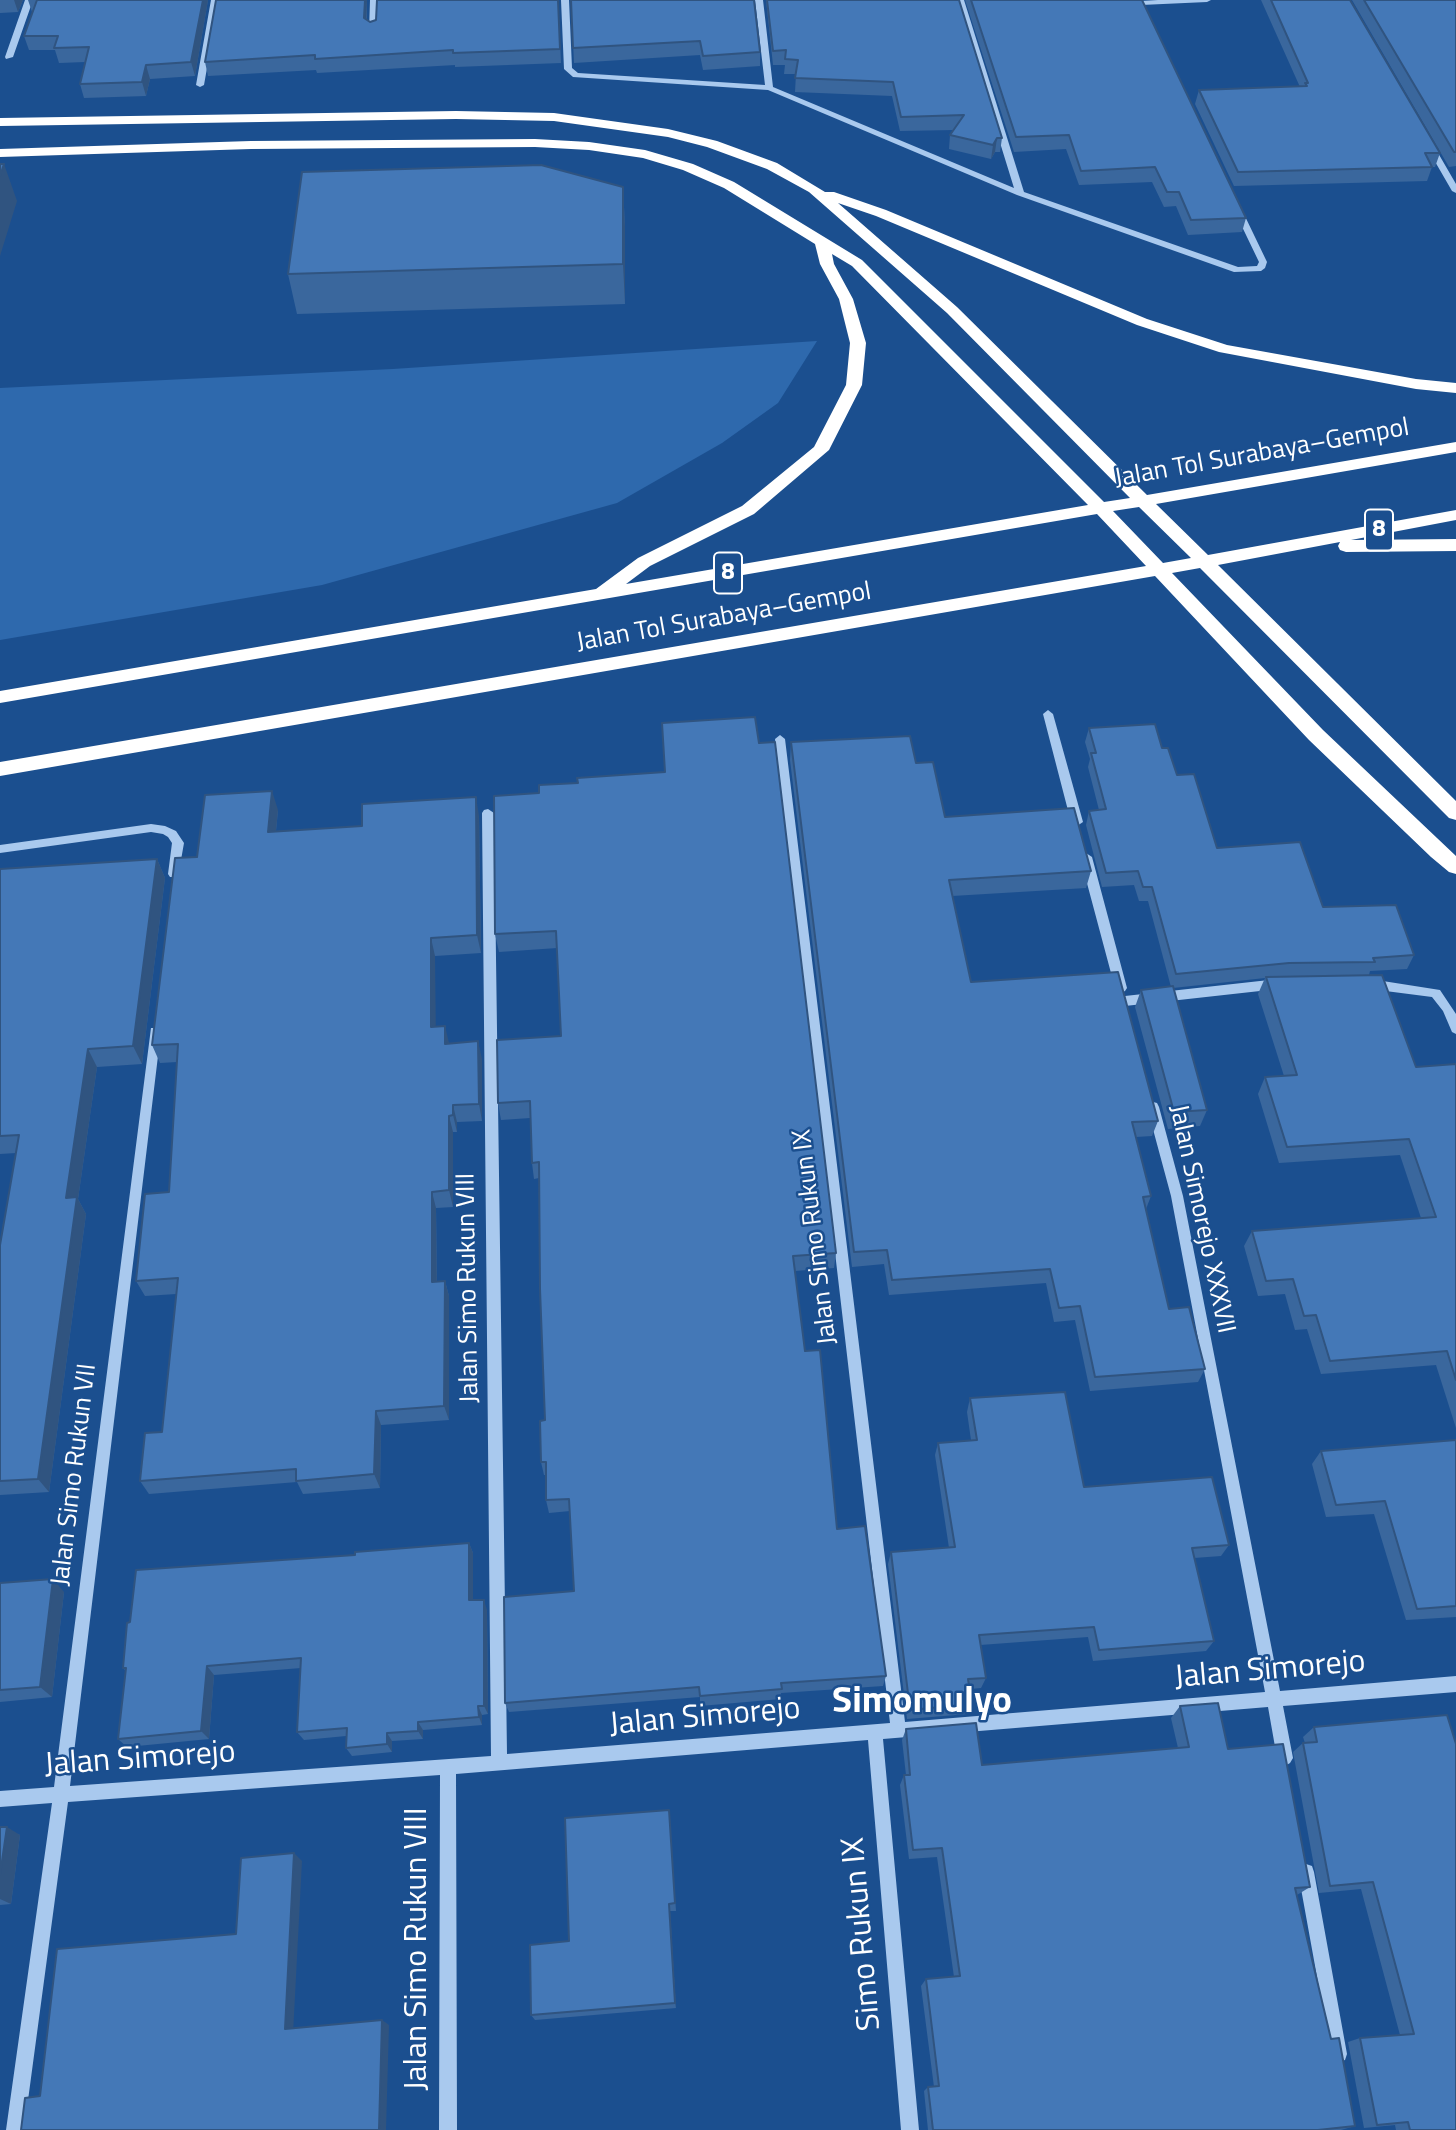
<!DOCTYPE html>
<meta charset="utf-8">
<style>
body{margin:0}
canvas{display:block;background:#1b4f8f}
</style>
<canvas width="1456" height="2130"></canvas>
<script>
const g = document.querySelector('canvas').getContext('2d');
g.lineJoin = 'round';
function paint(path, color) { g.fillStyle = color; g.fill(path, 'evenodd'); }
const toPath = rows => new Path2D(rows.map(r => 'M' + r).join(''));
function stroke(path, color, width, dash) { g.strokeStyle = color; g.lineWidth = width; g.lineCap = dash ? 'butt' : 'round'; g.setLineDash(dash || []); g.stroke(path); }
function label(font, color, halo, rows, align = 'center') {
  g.font = font + ' "Titillium Web",sans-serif'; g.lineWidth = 5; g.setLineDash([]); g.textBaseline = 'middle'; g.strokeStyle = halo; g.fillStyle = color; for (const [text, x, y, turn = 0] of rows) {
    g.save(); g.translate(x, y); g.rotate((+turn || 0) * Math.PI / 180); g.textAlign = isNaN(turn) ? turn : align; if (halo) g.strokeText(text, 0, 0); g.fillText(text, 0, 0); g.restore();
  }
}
paint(toPath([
 [817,341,778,403,722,443,617,503,322,585,0,640,0,388,393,369]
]), '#2e69ad');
paint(toPath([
 [25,0,33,0,13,57,6,59,5,57,25,0],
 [211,0,219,0,204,85,200,87,196,85,211,0],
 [370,0,378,0,377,32,373,34,369,32,370,0],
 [561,0,569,0,572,68,578,73,765,85,755,0,763,0,773,87,1014,188,956,0,964,0,1024,192,1238,267,1257,266,1259,262,1234,210,1241,208,1267,262,1265,268,1261,271,1234,272,1017,195,768,90,573,77,564,69,561,0],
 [1158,0,1211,0,1207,2,1141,5,1137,3,1141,1,1158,0],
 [1427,144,1434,146,1456,184,1456,193,1452,191,1426,146,1427,144],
 [1048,710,1053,714,1083,822,1077,826,1071,822,1043,714,1048,710],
 [780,735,785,739,905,1722,1265,1692,1171,1196,1147,1107,1149,1103,1153,1102,1157,1103,1159,1107,1183,1196,1280,1691,1456,1676,1456,1692,1283,1706,1293,1758,1290,1763,1285,1766,1280,1763,1277,1758,1268,1707,883,1739,919,2130,901,2130,868,1740,456,1774,457,2130,439,2130,440,1775,68,1802,24,2130,6,2130,52,1803,0,1807,0,1791,54,1787,151,1028,159,1028,161,1031,70,1786,491,1756,482,813,484,810,488,809,494,813,507,1754,890,1723,775,739,780,735],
 [151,824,165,826,176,831,184,843,178,877,170,877,168,874,172,843,168,837,163,834,151,832,0,853,0,845,151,824],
 [1086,853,1092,857,1127,988,1125,991,1121,993,1117,991,1115,988,1080,857,1086,853],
 [1278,979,1282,981,1284,984,1282,987,1278,989,1125,1006,1121,1004,1119,1001,1121,998,1125,996,1278,979],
 [1370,979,1440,990,1456,1014,1456,1034,1452,1032,1443,1011,1432,997,1370,989,1366,987,1364,984,1366,981,1370,979],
 [1306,1864,1312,1866,1314,1872,1347,2054,1345,2060,1339,2062,1333,2060,1331,2054,1298,1872,1300,1866,1306,1864]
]), '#a9c9ee');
paint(toPath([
 [456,111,554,113,668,129,717,141,777,163,825,192,834,192,886,210,1147,319,1227,345,1416,379,1456,383,1456,393,1416,389,1219,352,1137,325,876,216,838,203,957,307,1147,495,1456,442,1456,452,1156,504,1208,555,1456,510,1456,520,1351,540,1456,539,1456,551,1346,552,1340,550,1338,546,1340,542,1218,565,1456,801,1456,820,1449,818,1200,568,1172,573,1323,730,1456,856,1456,874,1449,872,1431,857,1309,740,1155,576,0,776,0,762,1146,566,1097,514,0,703,0,691,596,589,638,558,742,506,814,447,846,385,850,343,839,299,820,264,815,244,724,188,683,170,643,158,589,150,535,147,251,149,0,157,0,149,251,141,535,139,589,142,645,150,693,164,734,182,862,260,1104,502,1130,498,947,313,809,192,767,169,707,147,668,137,554,121,456,119,0,126,0,118,456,111],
 [832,254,852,266,1088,505,626,584,650,566,754,514,829,450,862,385,866,343,853,299,834,264,832,254],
 [1139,507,1191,558,1163,563,1113,511,1139,507]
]), '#fff');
paint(toPath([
 [0,0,23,0,18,12,0,13],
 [28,0,208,0,195,76,150,79,146,96,84,98,80,84,85,62,59,63,55,50,29,50,24,36,33,12,32,12],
 [216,0,367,0,367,20,370,22,558,0,561,63,455,67,455,65,317,73,316,70,208,76,205,62],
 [571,0,760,52,760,66,703,70,700,55,574,63],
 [766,0,959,0,1002,138,1000,152,995,152,991,159,949,149,950,135,954,130,900,131,892,96,795,92,796,74,784,74,785,65,773,65],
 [965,0,1142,0,1246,218,1242,232,1188,235,1176,206,1164,207,1152,182,1079,185,1066,149,1014,152],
 [1261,0,1350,0,1440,153,1435,167,1432,167,1427,181,1234,186,1195,104,1199,90,1300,87],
 [1352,0,1456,0,1456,166,1449,167],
 [623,187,625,227,625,304,297,314,288,274],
 [1089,728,1162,748,1217,848,1323,907,1414,955,1407,969,1370,971,1369,975,1416,1067,1456,1064,1456,1428,1436,1365,1321,1374,1307,1329,1295,1330,1285,1294,1258,1296,1244,1246,1252,1231,1421,1218,1400,1155,1279,1163,1258,1094,1265,1077,1284,1076,1258,994,1265,978,1173,988,1207,1110,1200,1126,1168,1129,1135,1007,1141,990,1171,987,1148,901,1139,901,1134,885,1102,887,1086,825,1089,811,1099,810,1088,767,1090,759,1085,742],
 [791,742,916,763,945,817,1091,871,1086,888,952,896,971,982,1158,1121,1152,1136,1136,1137,1151,1196,1146,1209,1169,1309,1205,1369,1198,1382,1090,1391,1075,1320,1054,1322,1046,1283,889,1295,884,1264,852,1267,790,760],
 [539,793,836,1253,834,1268,795,1271,805,1351,837,1529,886,1676,883,1686,781,1693,781,1699,700,1706,700,1697,509,1712,505,1703,574,1591,570,1511,549,1513,546,1500,546,1475,544,1475,541,1462,545,1420,539,1178,534,1179,532,1163,530,1118,501,1120,498,1103,561,1036,557,948,499,952,495,934],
 [278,810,276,831,362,826,479,816,481,953,435,956,435,1027,449,1043,482,1059,482,1121,457,1122,457,1132,453,1132,453,1207,436,1208,437,1282,445,1281,449,1296,449,1420,381,1425,380,1488,303,1494,297,1482,149,1494,140,1481,162,1432,176,1294,145,1296,136,1281,169,1192,177,1062,160,1063,152,1045,197,857],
 [157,859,165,878,142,1064,97,1067,78,1199,86,1214,49,1492,0,1495,0,1245,16,1153,0,1154,0,869],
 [970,1398,1084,1487,1229,1545,1221,1556,1194,1558,1214,1641,1206,1651,1093,1661,1088,1637,980,1645,986,1678,981,1688,970,1689,972,1704,968,1714,907,1719,888,1564,891,1552,949,1548,935,1455,938,1443,971,1440,967,1412],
 [1456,1440,1456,1617,1406,1620,1374,1514,1326,1517,1312,1464,1321,1451],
 [469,1543,473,1553,473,1600,487,1610,488,1714,482,1715,482,1725,423,1730,423,1739,392,1741,392,1752,352,1756,346,1748,346,1736,304,1740,297,1732,301,1668,214,1675,209,1739,127,1747,118,1739,126,1671,123,1668,355,1555],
 [0,1583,64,1592,52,1697,0,1702],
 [1180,1706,1228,1749,1310,1887,1297,1895,1331,2039,1355,2126,1341,2130,928,2130,924,2091,928,2087,934,2087,921,1986,926,1979,954,1977,937,1857,909,1859,900,1785,904,1775,906,1775,902,1740,906,1729,982,1765,1178,1748,1171,1718],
 [1447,1715,1456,2130,1396,2130,1395,2125,1364,2128,1348,2042,1360,2038,1400,2035,1361,1889,1319,1893,1293,1752,1303,1743,1305,1743,1303,1737,1314,1727],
 [669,1810,676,1911,670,1911,676,2008,535,2020,531,2015,569,1941],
 [0,1827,20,1835,11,1904,0,1905]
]), '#3a679d');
paint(toPath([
 [14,0,23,0,18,12],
 [203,0,208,0,195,76,191,62],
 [365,0,367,0,366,32,364,18],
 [146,65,150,79,146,96,142,82],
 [997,138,995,152,991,159,993,145],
 [4,164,17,201,0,256,0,176],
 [623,187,625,227,625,304,623,264],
 [272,791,278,810,274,851,268,832],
 [476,797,479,816,481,953,477,935],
 [157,859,165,878,142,1064,133,1046],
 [431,938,435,956,436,1044,431,1027],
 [445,1026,449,1043,445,1044],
 [478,1041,482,1059,482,1121,479,1104],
 [88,1049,97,1067,78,1199,86,1214,49,1492,38,1479,66,1198],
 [453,1105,457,1122,457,1132,453,1115],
 [449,1116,453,1132,453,1207,449,1190],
 [432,1192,436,1208,437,1297,432,1282],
 [445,1281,449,1296,449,1420,444,1406],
 [376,1411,381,1425,380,1488,374,1474],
 [469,1543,473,1553,473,1610,469,1600],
 [53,1579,64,1592,52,1697,40,1687],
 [484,1600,487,1610,488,1714,484,1706],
 [207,1666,214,1675,209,1739,201,1731],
 [478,1706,482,1715,482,1725,479,1717],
 [418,1722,423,1730,423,1739,418,1731],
 [387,1733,392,1741,392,1752,387,1744],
 [7,1827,20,1835,11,1904,0,1899,0,1875],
 [294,1853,302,1861,293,2034,285,2029],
 [669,1904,670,1911,676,2008,675,2003],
 [382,2020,389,2025,386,2130,379,2130]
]), '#305480');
const building = toPath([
 [37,0,203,0,191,62,146,65,142,82,80,84,89,47,54,48,58,36,24,36,37,0],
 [216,0,365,0,364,18,370,22,376,20,377,0,558,0,560,49,453,53,453,50,315,59,315,55,205,62,216,0],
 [571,0,754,0,760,52,703,56,700,41,573,48,571,0],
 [767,0,959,0,1002,138,997,138,993,145,950,135,964,115,901,117,893,82,795,78,798,60,785,59,786,50,773,51,767,0],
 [971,0,1142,0,1246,218,1191,220,1179,192,1167,192,1155,167,1081,171,1069,135,1016,137,971,0],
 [1271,0,1350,0,1440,153,1425,153,1432,167,1238,172,1199,90,1307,86,1305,83,1308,83,1271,0],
 [1364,0,1456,0,1456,152,1454,152,1364,0],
 [0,164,4,164,0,176,0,164],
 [541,165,623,187,623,264,288,274,302,172,541,165],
 [755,717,759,743,775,742,836,1253,793,1256,805,1351,820,1350,837,1529,865,1526,886,1676,781,1683,782,1689,700,1696,699,1687,505,1703,504,1597,574,1591,569,1499,546,1500,546,1462,541,1462,540,1421,545,1420,540,1289,539,1162,532,1163,530,1101,498,1103,497,1040,561,1036,556,931,495,934,494,796,539,793,539,785,578,783,577,778,665,772,662,723,755,717],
 [1155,724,1162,748,1168,748,1177,775,1194,774,1217,848,1300,842,1323,907,1396,905,1414,955,1373,958,1375,962,1289,963,1176,974,1152,887,1143,887,1138,871,1106,873,1089,811,1106,809,1091,753,1096,753,1089,728,1155,724],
 [910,736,916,763,933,762,945,817,1074,808,1091,871,949,880,971,982,1118,972,1158,1121,1132,1122,1151,1196,1143,1197,1169,1309,1189,1307,1205,1369,1095,1377,1080,1306,1059,1308,1050,1269,892,1280,887,1250,854,1252,791,742,910,736],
 [272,791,268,832,362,826,362,804,476,797,477,935,431,938,431,1027,445,1026,445,1044,478,1041,479,1104,453,1105,453,1115,449,1116,449,1190,432,1192,432,1282,445,1281,444,1406,376,1411,374,1474,296,1481,296,1469,140,1481,145,1433,162,1432,178,1278,136,1281,145,1194,169,1192,178,1044,152,1045,175,858,197,857,205,795,272,791],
 [157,859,133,1046,88,1049,66,1198,77,1197,38,1479,0,1481,0,1245,19,1135,0,1136,0,869,157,859],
 [1382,975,1416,1067,1456,1064,1456,1380,1447,1351,1330,1361,1316,1315,1304,1316,1293,1279,1266,1281,1252,1231,1436,1217,1409,1139,1287,1147,1265,1077,1297,1075,1266,977,1382,975],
 [1173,986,1207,1110,1174,1112,1141,990,1173,986],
 [1065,1392,1084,1487,1212,1477,1229,1545,1192,1548,1214,1641,1099,1650,1094,1627,979,1635,986,1678,968,1679,972,1704,910,1710,891,1552,955,1547,938,1443,977,1440,970,1398,1065,1392],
 [1456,1440,1456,1606,1417,1609,1385,1501,1336,1505,1321,1451,1456,1440],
 [469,1543,469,1600,484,1600,484,1706,478,1706,479,1717,418,1722,418,1731,387,1733,387,1744,346,1748,347,1728,297,1732,301,1658,207,1666,201,1731,118,1739,126,1668,123,1668,127,1623,130,1622,136,1570,355,1555,355,1552,469,1543],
 [53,1579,40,1687,0,1690,0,1583,53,1579],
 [1218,1703,1228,1749,1283,1744,1310,1887,1295,1888,1331,2039,1339,2038,1355,2126,1318,2130,933,2130,928,2087,939,2086,926,1979,960,1976,942,1848,913,1850,904,1775,910,1775,906,1729,976,1723,982,1765,1189,1747,1180,1706,1218,1703],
 [1447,1715,1456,1744,1456,2130,1410,2130,1408,2122,1377,2125,1360,2038,1414,2034,1373,1882,1330,1886,1303,1743,1317,1742,1314,1727,1447,1715],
 [669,1810,675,1903,669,1904,675,2003,531,2015,530,1945,569,1941,565,1818,669,1810],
 [0,1827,7,1827,0,1875,0,1827],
 [294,1853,285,2029,382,2020,379,2130,21,2130,25,2098,40,2096,57,1949,236,1934,241,1858,294,1853]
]);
paint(building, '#4478b7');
stroke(building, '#305480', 2);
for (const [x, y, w] of [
 [1379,530,28],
 [728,573,28]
]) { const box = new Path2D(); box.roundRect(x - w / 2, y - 20.5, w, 41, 5); g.fillStyle = '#1b4f8f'; g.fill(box); stroke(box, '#fff', 2); }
label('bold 24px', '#fff', null, [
 ["8",1379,530],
 ["8",728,573]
]);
label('26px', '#fff', '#1b4f8f', [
 ["Jalan Tol Surabaya–Gempol",1262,454,-10],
 ["Jalan Tol Surabaya–Gempol",724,618,-10],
 ["Jalan Simorejo XXXVII",1201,1219,78],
 ["Jalan Simo Rukun IX",816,1237,-97],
 ["Jalan Simo Rukun VIII",469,1288,-91],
 ["Jalan Simo Rukun VII",75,1475,-83]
]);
label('32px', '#fff', '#1b4f8f', [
 ["Jalan Simorejo",1270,1671,-5],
 ["Jalan Simorejo",705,1718,-5],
 ["Jalan Simorejo",140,1760,-4],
 ["Simo Rukun IX",863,1934,-95],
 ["Jalan Simo Rukun VIII",418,1949,-90]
]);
label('bold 37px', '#fff', '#1b4f8f', [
 ["Simomulyo",922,1703]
]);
</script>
